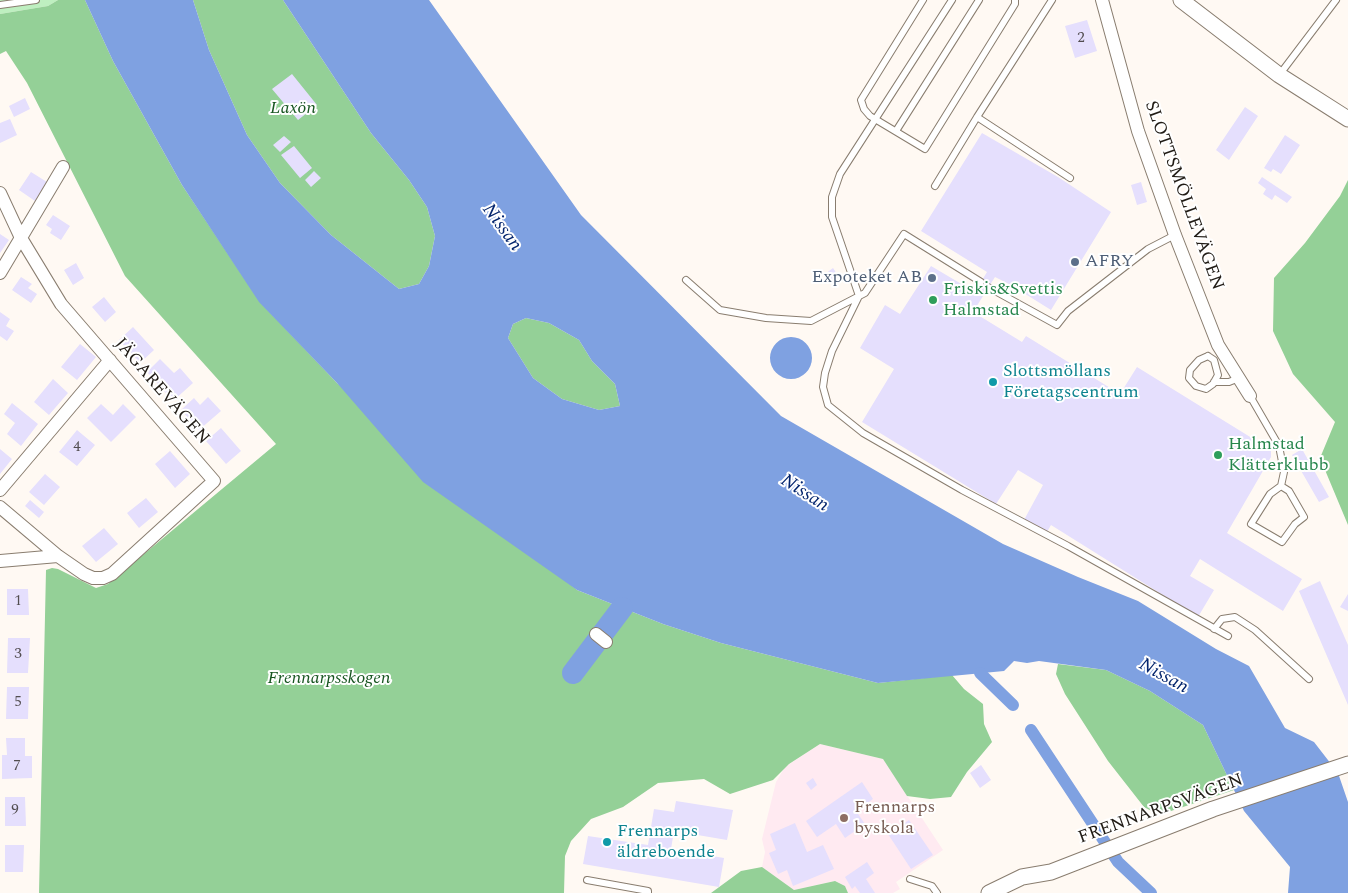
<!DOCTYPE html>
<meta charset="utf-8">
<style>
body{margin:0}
canvas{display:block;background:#fff9f3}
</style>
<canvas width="1348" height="893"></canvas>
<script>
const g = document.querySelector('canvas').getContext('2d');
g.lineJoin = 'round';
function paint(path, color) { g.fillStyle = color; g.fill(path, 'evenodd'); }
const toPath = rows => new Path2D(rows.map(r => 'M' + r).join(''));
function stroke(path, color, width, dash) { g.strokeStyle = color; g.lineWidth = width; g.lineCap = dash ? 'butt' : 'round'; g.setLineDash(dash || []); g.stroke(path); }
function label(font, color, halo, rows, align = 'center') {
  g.font = font + ' Spectral,serif'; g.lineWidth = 4; g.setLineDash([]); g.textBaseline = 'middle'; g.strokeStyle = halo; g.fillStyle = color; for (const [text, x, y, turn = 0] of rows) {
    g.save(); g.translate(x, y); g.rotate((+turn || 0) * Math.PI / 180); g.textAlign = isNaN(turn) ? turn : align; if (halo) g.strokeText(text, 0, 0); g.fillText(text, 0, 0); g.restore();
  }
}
paint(toPath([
 [820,744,883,759,943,850,896,882,900,889,893,893,848,893,845,886,835,881,794,890,762,867,765,852,762,839,776,782,785,767]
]), '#ffeaf1');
paint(toPath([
 [0,0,58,0,48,6,0,14]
]), '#beefc0');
paint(toPath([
 [58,0,85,0,113,61,182,185,260,302,337,383,577,590,663,624,721,643,878,683,952,675,964,689,983,704,984,724,992,742,967,772,951,797,930,799,907,796,883,759,820,744,789,764,773,780,730,794,704,779,658,783,623,807,591,819,571,841,565,856,564,893,39,893,46,570,52,568,58,569,96,588,108,584,276,444,125,276,27,83,6,51,0,54,0,14,48,6],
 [193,0,283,0,371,133,409,180,427,207,435,236,429,266,419,284,399,289,331,235,280,183,247,135,209,50],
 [1348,180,1348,525,1320,458,1335,422,1293,374,1273,331,1274,278,1305,243,1340,196],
 [526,318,549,323,579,340,592,361,615,384,620,406,599,410,562,399,533,378,508,338,513,324],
 [1058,664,1106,670,1150,691,1203,725,1234,790,1159,815,1144,807,1108,761,1065,694,1056,674],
 [762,867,794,890,835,881,845,886,848,893,711,893,741,871]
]), '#94d097');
paint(toPath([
 [85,0,193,0,209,50,247,135,280,183,331,235,399,289,419,284,429,266,435,236,427,207,409,180,371,133,283,0,429,0,581,215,781,416,1003,544,1078,577,1138,601,1216,649,1249,666,1285,728,1314,742,1338,773,1348,802,1348,893,1288,893,1290,867,1244,811,1203,725,1150,691,1106,670,1039,661,1027,663,1014,661,1004,671,878,683,721,643,663,624,577,590,423,482,337,383,259,302,182,185,113,61],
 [526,318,549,323,579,340,592,361,615,384,620,406,599,410,562,399,533,378,508,338,513,324],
 '770 358a21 21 0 1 1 42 0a21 21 0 1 1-42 0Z'
]), '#7fa1e1');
stroke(toPath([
 [980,673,1013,705],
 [1031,730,1118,862,1151,893]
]), '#7fa1e1', 12);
stroke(toPath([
 [573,673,622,608]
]), '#7fa1e1', 22);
paint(toPath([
 [1087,20,1097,51,1075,58,1065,26],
 [292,74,317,105,298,120,272,89],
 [25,98,30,109,14,117,9,106],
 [1245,107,1258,116,1229,160,1216,150],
 [10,119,17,135,0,143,0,123],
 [982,133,1058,177,1111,212,1051,310,1011,285,995,277,973,312,1022,342,1026,336,1120,394,1137,367,1268,448,1271,451,1271,457,1227,533,1302,579,1283,611,1200,559,1190,576,1214,590,1198,617,1051,525,1047,532,1024,520,1043,485,1018,470,996,504,862,422,894,369,860,348,885,305,900,314,931,266,975,292,987,272,921,231],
 [1285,135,1300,145,1281,174,1273,169,1271,172,1264,168],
 [284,136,291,142,280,152,273,145],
 [294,146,312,168,300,178,281,155],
 [314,171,321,178,311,187,305,180],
 [31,172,47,182,35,201,19,190],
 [1262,177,1292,197,1287,203,1275,195,1272,200,1263,194,1266,189,1258,183],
 [1141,182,1147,202,1137,205,1131,185],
 [53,215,70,226,61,240,50,233,52,229,46,225],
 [0,234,9,240,0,253],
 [76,263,84,278,73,285,64,270],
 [833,268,839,277,832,283,825,274],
 [21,277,32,284,28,288,37,294,31,303,12,290],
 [104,297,116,312,105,322,92,307],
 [0,312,10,319,6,326,14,331,7,341,0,336],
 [133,327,154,350,140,363,119,340],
 [80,344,96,357,77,380,61,367],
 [160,359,174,373,180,368,193,383,173,401,147,372],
 [53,379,68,393,49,415,34,402],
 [208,397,221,411,199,430,181,410,194,398,200,405],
 [12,403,38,424,21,446,7,434,15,423,4,414],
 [101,404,113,415,123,404,136,417,111,442,87,418],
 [221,428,241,451,226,464,206,441],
 [77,430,95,445,77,466,59,452],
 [0,449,12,459,0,474],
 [1302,449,1329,497,1319,502,1292,455],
 [170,451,190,474,175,488,155,464],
 [45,474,60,487,44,505,29,492],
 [146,498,158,512,139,528,127,513],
 [30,500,44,512,39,518,25,506],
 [104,528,118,544,96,562,82,546],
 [1320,581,1348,645,1348,705,1299,591],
 [7,589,28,589,29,615,7,615],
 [1348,594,1348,611,1340,607],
 [8,638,30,638,28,673,7,673],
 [7,687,29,687,28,719,6,719],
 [6,738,25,738,25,756,32,756,32,778,2,779,2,755,7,755],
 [981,765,991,780,980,788,970,773],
 [813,778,817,785,811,790,806,783],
 [862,782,873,799,856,811,865,824,845,838,836,824,817,837,806,821],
 [5,797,25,797,26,826,5,826],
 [676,801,733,810,727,840,674,831,671,849,724,858,719,887,583,864,588,836,648,845,654,809,674,812],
 [909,820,933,855,911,869,888,834],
 [795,823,807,852,823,845,834,869,793,886,787,870,778,874,769,853,776,850,770,834],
 [5,845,24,845,23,872,5,872],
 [867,862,874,873,866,879,875,893,860,893,855,886,852,889,845,877]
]), '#e5dffd');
const service = toPath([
 [923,0,861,100,864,109,870,116,925,149,1015,4,1015,0],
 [952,0,840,174,832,197,832,217,859,296,832,351,825,373,823,387,828,405,863,433,962,490,1068,546,1228,636],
 [0,5,36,0],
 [1280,74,1336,0],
 [977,117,1070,178],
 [896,131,979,0],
 [935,186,977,117,1052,0],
 [686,280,720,310,766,318,811,321,865,293,904,234,981,282],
 [988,287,1057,325,1068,311,1148,249,1175,235],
 [1208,356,1214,360,1218,375,1213,384,1206,389,1196,386,1189,378,1190,370,1199,360,1208,356],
 [1214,382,1229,382,1239,378],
 [1250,396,1279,446,1284,472,1281,486,1289,491,1304,517,1295,524,1282,542,1251,524,1270,494,1281,486],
 [1214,629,1222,619,1235,617,1255,630,1309,679],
 [910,879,932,886,937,893],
 [587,880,648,891,648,893]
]);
const minor = toPath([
 [1102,0,1138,131,1175,235,1218,345,1250,396],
 [0,193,21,238,61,304,214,481,112,574,103,578,93,578,84,574,58,556,0,507],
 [0,273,63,167],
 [0,490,110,360],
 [0,561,58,556],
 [596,634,606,642]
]);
const tertiary = toPath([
 [1181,0,1279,75,1348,119],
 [989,893,1022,877,1051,872,1213,809,1348,764]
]);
stroke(service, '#897d6f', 8);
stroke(minor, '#897d6f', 14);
stroke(tertiary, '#897d6f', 17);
stroke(service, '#fff', 6);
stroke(minor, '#fff', 12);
stroke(tertiary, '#fff', 15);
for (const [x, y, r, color] of [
 [1075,262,5,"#5c6f8a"],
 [932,278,5,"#5c6f8a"],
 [933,300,5,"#2e9e5b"],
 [993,382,5,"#0f9aa8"],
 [1218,455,5,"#2e9e5b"],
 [844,818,5,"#8d6e63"],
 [607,842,5,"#0f9aa8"]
]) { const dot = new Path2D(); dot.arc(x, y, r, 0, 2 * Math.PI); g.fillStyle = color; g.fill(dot); stroke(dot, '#fff', 2); }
label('15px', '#524d50', null, [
 ["2",1081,39],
 ["4",77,448],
 ["1",18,602],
 ["3",18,655],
 ["5",18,703],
 ["7",17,767],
 ["9",15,811]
]);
label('italic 18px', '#175520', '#fff', [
 ["Laxön",293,109],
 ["Frennarpsskogen",329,679]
]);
label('18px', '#211c16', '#fff', [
 ["SLOTTSMÖLLEVÄGEN",1183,196,70],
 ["JÄGAREVÄGEN",161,392,49],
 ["FRENNARPSVÄGEN",1161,810,-20]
]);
label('18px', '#4e5e75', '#fff', [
 ["AFRY",1085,262],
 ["Expoteket AB",922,278,"right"]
], 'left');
label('18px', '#27864d', '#fff', [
 ["Friskis&Svettis",943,290],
 ["Halmstad",943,311],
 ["Halmstad",1228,445],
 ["Klätterklubb",1228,466]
], 'left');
label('18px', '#0d838f', '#fff', [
 ["Slottsmöllans",1003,372],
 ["Företagscentrum",1003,393],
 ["Frennarps",617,832],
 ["äldreboende",617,853]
], 'left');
label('18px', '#785e54', '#fff', [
 ["Frennarps",854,808],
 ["byskola",854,829]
], 'left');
label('italic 19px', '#05266e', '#fff', [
 ["Nissan",501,228,54],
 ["Nissan",804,494,33],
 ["Nissan",1163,677,29]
]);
</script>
